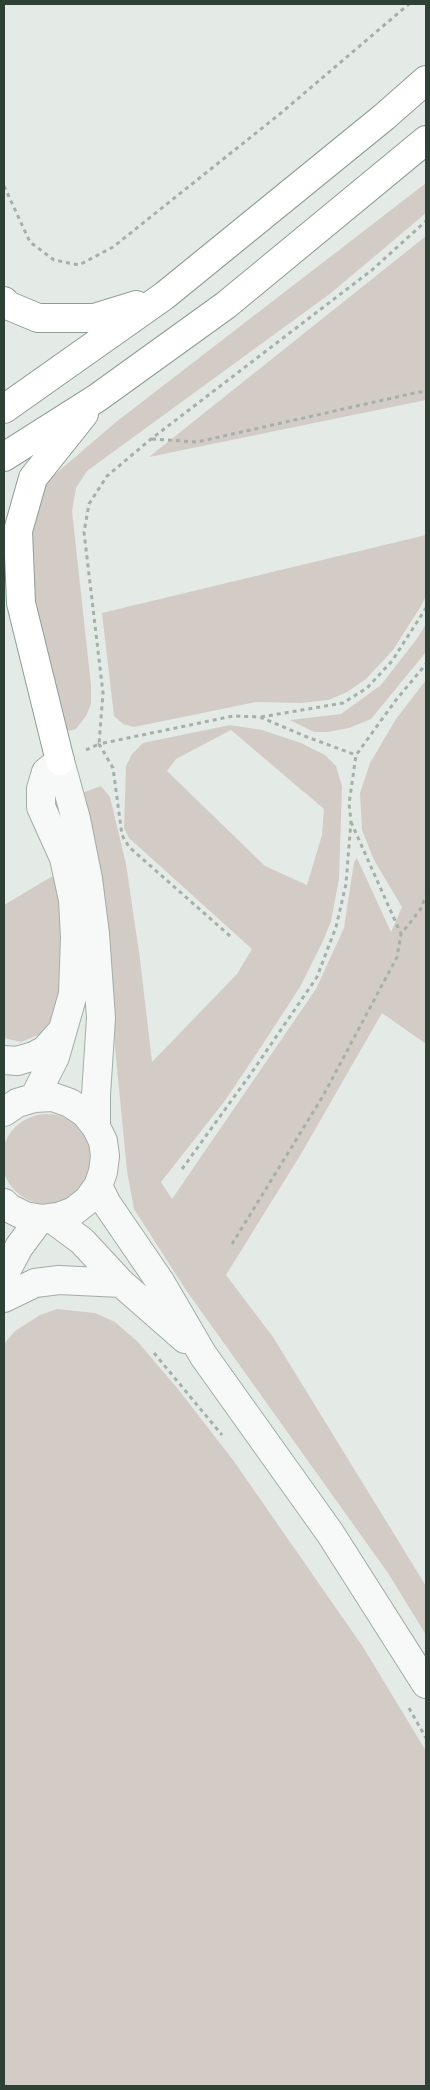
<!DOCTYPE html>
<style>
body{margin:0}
#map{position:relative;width:430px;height:2090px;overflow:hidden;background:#e4eae6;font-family:"Public Sans",sans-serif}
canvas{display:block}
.frame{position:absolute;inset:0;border:5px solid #2d4134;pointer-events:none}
</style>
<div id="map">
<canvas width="430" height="2090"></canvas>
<div class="frame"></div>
</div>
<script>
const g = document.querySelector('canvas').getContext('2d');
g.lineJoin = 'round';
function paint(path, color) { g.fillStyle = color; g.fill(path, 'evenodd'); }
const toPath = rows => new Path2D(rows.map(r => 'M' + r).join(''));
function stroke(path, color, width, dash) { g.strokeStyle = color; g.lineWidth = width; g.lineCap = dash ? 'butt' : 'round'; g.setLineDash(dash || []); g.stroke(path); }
paint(toPath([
 [426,183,426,213,331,293,87,471,76,488,72,511,91,685,91,704,86,716,76,729,69,731,63,726,26,565,24,537,46,482,116,422],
 [426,236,426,400,149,457],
 [426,535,426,596,421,606,393,650,366,679,347,692,329,700,301,703,256,702,134,727,123,724,114,716,102,613],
 [426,624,426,652,371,719,349,728,328,732,314,732,290,720,341,714,381,685,416,640],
 [426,680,426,1044,382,1013,301,1154,226,1275,273,1337,426,1586,426,1635,388,1573,186,1290,134,1209,127,1171,98,872,82,793,101,786,110,797,126,864,140,959,152,1062,237,974,252,949,129,838,124,828,126,766,132,754,143,743,230,725,262,730,301,743,325,755,336,766,342,786,339,879,331,921,323,941,300,987,259,1050,224,1102,161,1182,172,1199,316,989,344,928,354,862,357,858,391,932,402,907,374,860,362,830,360,793,370,763,396,719],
 [231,730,324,809,322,835,307,885,265,866,167,771,176,759],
 [56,874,61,888,65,958,55,1020,43,1033,21,1042,4,1038,4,905],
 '2 1159a45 45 0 1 1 90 0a45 45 0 1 1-90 0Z',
 [57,1309,95,1313,115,1322,138,1342,178,1389,233,1460,363,1647,426,1751,426,2086,4,2086,4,1344,15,1331,40,1315]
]), '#d3ccc6');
const minor = toPath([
 [4,1060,17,1061,34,1056,45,1050,61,1032],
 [34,1098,55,1057,73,994,75,937,73,900,64,858,41,807,41,789,46,772,60,761,76,819,88,879,95,934,101,1018,96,1095,96,1127],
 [4,1112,17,1103,34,1098,53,1097,70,1103,85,1113,96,1127,103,1141,105,1156,103,1172,98,1186,88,1200,74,1211,58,1217,42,1219,25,1216,9,1208,4,1203],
 [98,1186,107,1204,161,1283,203,1355,330,1533,426,1684],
 [58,1217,55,1221,82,1241,121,1283,185,1339],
 [4,1275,19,1247,36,1224,42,1219],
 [4,1298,35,1283,59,1280,121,1283]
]);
const highway = toPath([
 [4,301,7,305,38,318,94,318,136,305],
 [4,409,164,296,384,117,426,80],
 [4,457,97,398,226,305,426,140],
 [60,761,21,603,18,531,33,478,84,414]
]);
stroke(minor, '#a2ada6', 30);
stroke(highway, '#8d9f93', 30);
stroke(toPath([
 [4,186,30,242,54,260,79,265,113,247,281,113,409,4],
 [152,439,197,442,419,392,426,392],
 [261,717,343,703,367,688,392,661,426,608],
 [86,750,99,744,103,693,84,532,89,504,107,476,151,439,372,270,426,221],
 [351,822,401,934],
 [230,936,129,847,122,835,113,768,99,744,233,716,260,717,307,737,356,755],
 [182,1169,250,1075,317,977,336,927,346,884,351,821,349,804,356,755,396,700,426,664],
 [232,1244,323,1096,397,957,401,934,420,910,426,896],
 [154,1353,222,1435],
 [409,1708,426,1738]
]), '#a6afa9', 3, [4, 4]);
stroke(minor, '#f6f9f7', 28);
stroke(highway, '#fff', 28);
</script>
